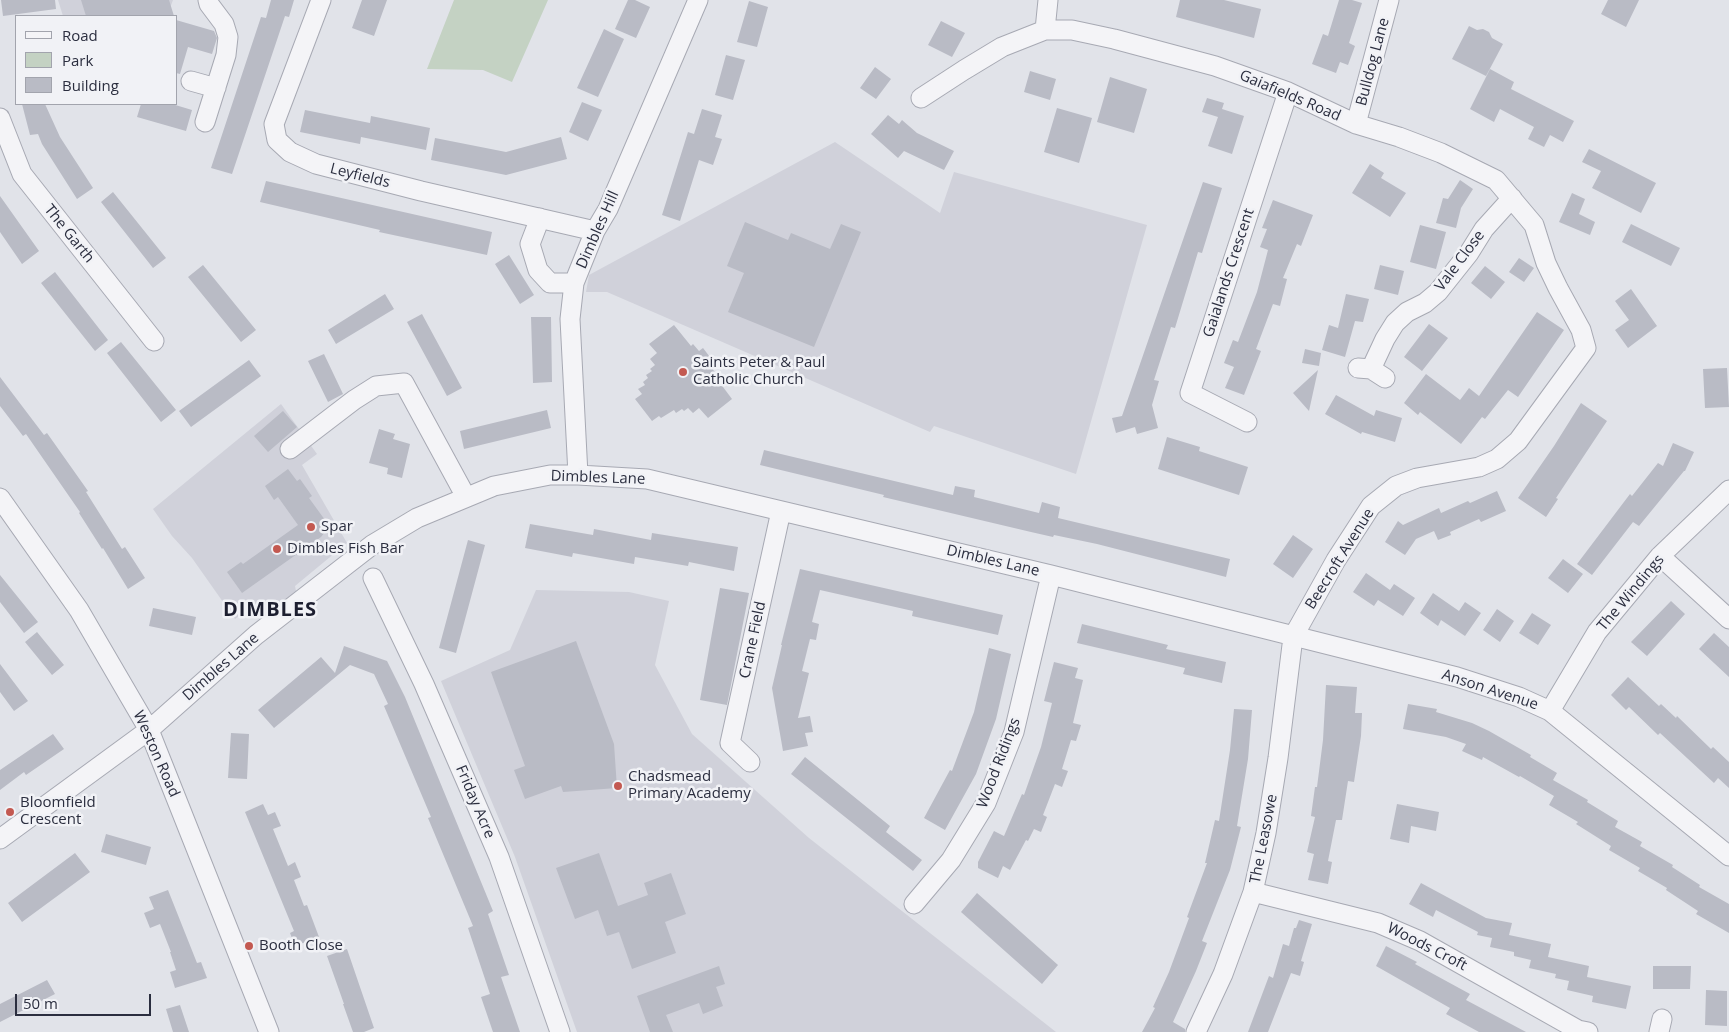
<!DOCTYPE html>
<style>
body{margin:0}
#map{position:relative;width:1729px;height:1032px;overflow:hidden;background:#e1e3e9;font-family:"Open Sans",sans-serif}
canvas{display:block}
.legend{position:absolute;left:15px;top:15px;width:162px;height:90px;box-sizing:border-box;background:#f1f2f6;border:1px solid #a2a4ad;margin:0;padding:6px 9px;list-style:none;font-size:15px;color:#2b2e3f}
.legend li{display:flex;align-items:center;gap:10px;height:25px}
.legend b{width:25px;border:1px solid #a2a4ad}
.scale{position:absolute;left:15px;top:994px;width:136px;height:22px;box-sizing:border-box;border:2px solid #2b2e3f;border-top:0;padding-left:6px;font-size:15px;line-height:18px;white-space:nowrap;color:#2b2e3f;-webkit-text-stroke:4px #f1f2f6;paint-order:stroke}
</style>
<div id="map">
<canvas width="1729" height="1032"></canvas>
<ul class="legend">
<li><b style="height:6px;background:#f4f4f7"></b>Road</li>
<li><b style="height:14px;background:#c4d2c3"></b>Park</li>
<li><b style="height:14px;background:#b9bbc5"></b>Building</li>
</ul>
<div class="scale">50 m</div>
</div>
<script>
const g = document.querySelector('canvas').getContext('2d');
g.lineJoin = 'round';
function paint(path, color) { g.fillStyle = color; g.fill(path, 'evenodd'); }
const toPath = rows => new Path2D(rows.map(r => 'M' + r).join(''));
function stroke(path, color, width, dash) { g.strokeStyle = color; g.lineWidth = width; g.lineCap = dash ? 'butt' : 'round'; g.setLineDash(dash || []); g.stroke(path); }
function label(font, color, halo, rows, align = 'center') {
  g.font = font + ' "Open Sans",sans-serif'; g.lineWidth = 5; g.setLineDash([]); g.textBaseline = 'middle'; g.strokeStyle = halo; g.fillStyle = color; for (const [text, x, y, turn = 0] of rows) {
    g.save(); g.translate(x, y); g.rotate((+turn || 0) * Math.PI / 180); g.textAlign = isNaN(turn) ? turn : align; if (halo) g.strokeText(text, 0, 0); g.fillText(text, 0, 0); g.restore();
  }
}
paint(toPath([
 [58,0,173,0,167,16,63,16],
 [835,142,940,213,954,172,1147,225,1076,474,934,426,930,432,607,292,586,292,589,275],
 [281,404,317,454,302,465,347,543,295,586,296,591,295,599,268,615,258,613,249,609,235,619,192,558,172,536,153,509],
 [536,590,629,592,669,601,655,665,692,734,809,838,1056,1032,577,1032,515,857,441,681,510,650]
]), '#d0d1da');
paint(toPath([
 [454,0,548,0,512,82,483,70,427,69]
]), '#c4d2c3');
paint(toPath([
 [1,0,55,0,56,9,3,16],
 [81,0,169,0,174,16,86,16],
 [271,0,294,0,289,17,285,16,232,174,211,168,261,17,266,18],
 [362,0,387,0,374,36,352,28],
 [628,0,635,0,650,7,636,38,615,29],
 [1180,0,1224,0,1261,9,1254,38,1176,17],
 [1339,0,1352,0,1362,3,1349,43,1355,46,1348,65,1340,62,1336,73,1312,64,1323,34,1328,36],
 [1608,0,1639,0,1626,27,1601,14],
 [749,1,768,7,757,47,737,42],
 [176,20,214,31,217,38,212,54,188,47,180,74,176,73],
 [941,21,965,33,952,57,928,45],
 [1469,26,1477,30,1483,29,1489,32,1492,38,1503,44,1486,76,1452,59],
 [604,29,624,39,598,97,577,88],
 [726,55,745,60,733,100,715,95],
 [875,67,891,79,876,99,860,88],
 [1490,69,1514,82,1511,89,1574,121,1563,142,1550,135,1544,147,1528,139,1534,127,1500,109,1494,122,1470,109],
 [1030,71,1056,79,1050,100,1024,92],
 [1110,77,1147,89,1134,133,1097,122],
 [1207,98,1224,103,1222,109,1244,116,1232,154,1208,146,1218,117,1202,112],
 [582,102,602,110,588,141,569,132],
 [22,104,45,104,60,137,93,188,77,199,42,144,38,134,30,135],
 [141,104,172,104,192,110,186,131,137,117],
 [1057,108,1092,118,1079,163,1044,152],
 [702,109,722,115,715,137,722,139,713,165,699,160,680,221,662,215,688,132,694,134],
 [305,110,370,123,371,116,430,128,426,150,361,137,360,144,300,132],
 [888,115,899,124,902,120,917,133,954,151,944,170,904,151,898,158,871,134],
 [561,137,567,159,506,175,431,160,435,138,506,152],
 [1589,149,1656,183,1641,213,1592,188,1601,171,1582,162],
 [1370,164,1384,173,1381,178,1406,193,1390,217,1352,193],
 [1460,180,1473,189,1461,208,1456,228,1436,223,1443,198,1448,199],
 [266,181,492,232,487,255,379,232,380,230,260,202],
 [1203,182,1222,188,1202,253,1198,252,1175,328,1171,327,1154,380,1159,381,1152,405,1158,428,1137,434,1135,427,1116,433,1112,418,1122,416],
 [113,192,166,258,153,268,101,202],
 [1572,193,1585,199,1579,214,1595,222,1590,235,1559,222],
 [0,196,39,251,22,264,0,232],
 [1273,200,1313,215,1301,246,1297,244,1283,278,1287,279,1280,306,1273,304,1256,349,1261,351,1244,395,1225,388,1234,367,1224,363,1233,340,1238,342,1257,292,1268,250,1260,247,1267,229,1262,228],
 [745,222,788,240,791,233,830,249,841,224,861,232,814,347,728,312,744,273,727,266],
 [1631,224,1680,248,1671,266,1622,242],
 [1420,225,1446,232,1436,269,1410,262],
 [509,255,534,295,520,304,495,264],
 [1519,258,1534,268,1524,282,1509,272],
 [203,265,256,330,241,342,188,277],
 [1380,265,1404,271,1398,295,1374,289],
 [1485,266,1505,282,1491,299,1471,283],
 [55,272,108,340,95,351,41,283],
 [1631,289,1657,326,1628,348,1615,330,1629,320,1615,301],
 [385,294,394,309,336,344,328,330],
 [1346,294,1369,299,1363,322,1355,321,1345,357,1322,350,1329,325,1338,328],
 [1537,312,1564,330,1518,397,1508,390,1485,419,1482,417,1461,444,1420,412,1418,415,1404,403,1426,374,1460,400,1469,388,1479,396],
 [422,314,462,388,447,396,407,322],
 [531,317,551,317,552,382,533,383],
 [1429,324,1448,338,1422,371,1404,357],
 [674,325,691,346,693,344,699,351,703,348,716,365,712,368,716,374,714,375,732,399,708,418,699,408,693,413,688,408,684,411,682,409,676,413,674,410,661,418,659,416,652,421,635,399,642,394,638,389,645,385,643,382,648,378,646,375,652,371,650,369,655,365,650,359,657,353,649,344],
 [121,342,176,410,161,422,107,353],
 [1305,349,1321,353,1319,366,1302,363],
 [324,354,343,394,328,402,308,361],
 [249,360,261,376,191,427,179,411],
 [1727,368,1729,407,1705,408,1703,369],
 [1318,370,1309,411,1293,393],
 [0,377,44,435,47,433,88,491,86,492,122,549,125,547,145,578,128,589,103,548,102,549,79,513,80,512,26,434,23,436,0,406],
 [1336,395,1374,416,1376,410,1402,418,1395,442,1362,432,1361,434,1325,414],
 [1581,403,1607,421,1556,498,1558,499,1546,517,1518,498,1554,446],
 [547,410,551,428,464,449,460,431],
 [283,411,297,427,268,452,254,436],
 [379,429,395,434,393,439,410,444,402,478,387,474,388,468,369,463],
 [1167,437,1200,447,1199,451,1248,467,1239,495,1158,469],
 [1673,443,1694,452,1685,471,1684,471,1639,526,1633,522,1592,575,1577,564,1630,494,1632,496,1658,463,1663,466],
 [764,450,953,495,955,486,975,490,974,497,1039,513,1042,502,1060,507,1058,518,1230,559,1226,577,1097,544,1054,535,1053,537,1031,532,883,497,884,495,760,465],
 [288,469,297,481,300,479,312,496,309,498,325,520,325,532,321,537,242,593,227,572,241,562,243,564,298,525,278,497,274,500,265,486],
 [1497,491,1506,511,1481,522,1479,519,1450,532,1451,535,1438,540,1434,531,1416,539,1405,555,1385,542,1398,521,1403,525,1439,508,1441,513,1468,501,1470,503],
 [530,524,593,535,594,529,651,540,652,533,738,547,734,571,689,562,688,566,635,557,634,564,573,553,572,557,525,548],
 [1293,535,1313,549,1293,578,1273,564],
 [468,540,485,545,456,653,439,648],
 [1563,559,1583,574,1568,593,1548,578],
 [800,569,1003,615,998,635,912,616,913,611,820,590,812,622,819,624,816,640,810,639,802,671,809,673,798,718,810,716,813,732,805,733,808,746,783,751,772,688,782,645,781,645],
 [1366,573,1390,590,1394,584,1415,598,1403,616,1378,600,1374,606,1353,592],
 [0,575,38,622,24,633,0,602],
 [720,588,749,593,727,705,700,700],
 [1433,593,1459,611,1465,602,1481,613,1465,636,1441,620,1438,626,1420,613],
 [1671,601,1685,614,1647,656,1631,642],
 [153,608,196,617,192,635,149,626],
 [1497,609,1514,621,1500,642,1483,630],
 [1532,613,1551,625,1538,645,1519,633],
 [1082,624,1168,645,1166,649,1226,662,1222,683,1183,674,1185,668,1077,643],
 [37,632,64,665,52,675,25,642],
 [1714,633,1729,647,1729,677,1699,649],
 [576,641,614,744,617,788,563,792,561,786,525,799,514,770,525,766,491,672],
 [344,646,387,661,405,697,493,911,488,914,509,975,501,977,520,1032,493,1032,481,997,490,994,468,928,473,926,428,818,431,817,384,706,388,704,374,674,350,665,274,728,258,710,321,657,335,673],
 [989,648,1011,654,996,719,976,774,945,830,924,818,950,770,952,771,974,712],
 [1054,662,1078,668,1075,678,1083,680,1073,723,1081,725,1076,741,1071,740,1062,769,1068,771,1062,787,1055,784,1043,815,1047,817,1041,832,1034,829,1028,841,1026,840,1010,870,1003,866,998,878,978,868,978,862,994,831,1004,836,1022,794,1024,795,1041,747,1052,703,1044,701],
 [0,664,28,701,14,711,0,692],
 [1628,677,1659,706,1661,704,1676,718,1677,716,1711,749,1713,747,1729,762,1729,788,1718,778,1714,783,1660,733,1658,735,1629,707,1626,710,1611,695],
 [1326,685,1357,687,1355,713,1362,713,1361,736,1354,782,1348,781,1342,820,1336,820,1328,861,1332,862,1328,884,1308,880,1314,854,1307,852,1315,817,1311,816,1315,787,1317,787,1323,740],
 [1408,704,1437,709,1436,712,1472,723,1489,731,1531,755,1530,757,1557,773,1553,780,1588,800,1587,802,1618,821,1615,827,1642,842,1640,846,1673,865,1672,867,1700,885,1699,887,1729,904,1729,933,1696,914,1698,911,1666,890,1667,888,1638,871,1640,868,1609,850,1611,846,1576,824,1578,822,1549,805,1554,796,1520,776,1519,777,1483,757,1482,760,1462,751,1466,744,1446,737,1403,729],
 [1234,709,1252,710,1248,759,1237,826,1241,827,1230,870,1202,941,1207,943,1196,971,1173,1022,1185,1029,1185,1032,1142,1032,1155,1008,1153,1007,1169,972,1189,918,1187,917,1207,863,1205,863,1215,820,1219,821,1230,750],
 [231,733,249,734,247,779,228,778],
 [53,734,64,749,26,775,24,772,0,790,0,770],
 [805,757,890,826,886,832,922,860,913,871,791,774],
 [263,804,268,815,275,812,281,826,273,829,288,866,295,862,301,877,294,880,304,906,307,905,319,937,295,946,290,933,294,931,245,812],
 [1397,804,1439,812,1436,831,1411,826,1409,843,1390,839],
 [106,834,151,847,146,865,101,852],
 [75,853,90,872,22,922,8,903],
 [599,853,618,906,648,895,644,883,671,873,686,914,665,922,676,953,632,969,619,932,607,936,598,910,575,919,556,868],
 [1421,883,1486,918,1512,923,1509,935,1551,944,1548,957,1589,966,1587,977,1631,986,1626,1009,1592,1002,1593,996,1567,990,1569,981,1555,978,1556,974,1529,968,1531,960,1514,956,1514,952,1490,947,1492,938,1477,935,1478,932,1436,910,1433,917,1409,904],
 [168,890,197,963,201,962,207,978,175,988,170,972,176,970,170,952,171,952,160,924,150,928,144,913,154,909,149,897],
 [977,893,1058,965,1042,984,961,912],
 [1299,920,1312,924,1301,961,1304,962,1300,976,1291,973,1268,1032,1248,1032,1269,976,1273,978,1283,944,1289,946,1294,928,1296,928],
 [1386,946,1417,962,1415,964,1470,994,1466,1000,1526,1032,1479,1032,1446,1014,1450,1008,1376,966],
 [347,949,374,1028,364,1032,353,1032,343,1004,344,1004,327,956],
 [719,966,725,984,716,987,723,1006,703,1014,699,1003,666,1015,673,1032,650,1032,637,996],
 [1653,966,1691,966,1690,989,1653,989],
 [47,980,55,994,0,1022,0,1004],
 [1706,990,1727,991,1727,1026,1705,1025],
 [180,1005,189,1032,173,1032,166,1009]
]), '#b9bbc5');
const street = toPath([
 [321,0,274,124,277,140,290,152,316,164,421,191,595,231],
 [1045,30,1048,0],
 [191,81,216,88],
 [921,98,964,70,1002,47,1045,30,1072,30,1114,39,1215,66,1288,92,1356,124,1399,137,1441,153,1496,180,1534,225,1546,263,1558,288,1581,330,1586,348,1518,441,1497,459,1479,467,1417,478,1396,486,1371,506,1336,560,1293,637,1278,758,1266,833,1253,892,1223,974,1196,1032],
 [0,118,22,174,154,341],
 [205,122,226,55,228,37,224,24,209,4,208,0],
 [1356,124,1389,0],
 [540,218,530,244,538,270,550,283,574,283],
 [1358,368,1371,369,1385,378],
 [1371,369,1385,339,1395,323,1407,312,1425,303,1438,292,1469,253,1484,229,1512,198],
 [1247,422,1190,393,1288,92],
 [290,449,354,400,376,386,404,383,466,497],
 [578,475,570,319,574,283,595,231,608,209,698,0],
 [0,498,79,610,149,730,269,1032],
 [1660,556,1729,619],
 [373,578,424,684,499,857,560,1032],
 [1550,711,1597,632,1660,556,1729,490],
 [750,762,730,743,781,511],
 [0,839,149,730,256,635,372,545,417,518,494,486,550,475,578,475,647,479,1051,575,1457,677,1519,697,1550,711,1729,856],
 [1253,892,1378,923,1420,941,1578,1030,1588,1032],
 [914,904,951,860,986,803,1014,732,1051,575],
 [1659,1032,1662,1019]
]);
stroke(street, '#a7a9b3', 21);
stroke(street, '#f4f4f7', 19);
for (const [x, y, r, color] of [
 [683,372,5,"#c35951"],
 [311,527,5,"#c35951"],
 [277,549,5,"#c35951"],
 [618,786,5,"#c35951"],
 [10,812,5,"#c35951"],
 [249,946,5,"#c35951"]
]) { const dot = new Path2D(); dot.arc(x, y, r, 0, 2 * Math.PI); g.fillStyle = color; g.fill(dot); stroke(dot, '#f1f2f6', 2); }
label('15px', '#2b2e3f', '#f1f2f6', [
 ["Bulldog Lane",1373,62,-75],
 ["Gaiafields Road",1290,96,23],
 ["Leyfields",360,176,14],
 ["Dimbles Hill",598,230,-66],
 ["The Garth",69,234,51],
 ["Vale Close",1460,261,-53],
 ["Gaialands Crescent",1229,273,-72],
 ["Dimbles Lane",598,478,2],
 ["Beecroft Avenue",1340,559,-58],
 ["Dimbles Lane",993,561,13],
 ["The Windings",1631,593,-50],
 ["Crane Field",753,640,-78],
 ["Dimbles Lane",221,667,-41],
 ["Anson Avenue",1490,690,18],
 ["Weston Road",156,754,66],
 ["Wood Ridings",999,763,-69],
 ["Friday Acre",475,802,67],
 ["The Leasowe",1264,839,-79],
 ["Woods Croft",1427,947,27]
]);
label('15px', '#2b2e3f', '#f1f2f6', [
 ["Saints Peter & Paul",693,363],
 ["Catholic Church",693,380],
 ["Spar",321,527],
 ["Dimbles Fish Bar",287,549],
 ["Chadsmead",628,777],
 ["Primary Academy",628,794],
 ["Bloomfield",20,803],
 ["Crescent",20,820],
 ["Booth Close",259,946]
], 'left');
g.letterSpacing = '1px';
label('bold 20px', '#1d1f30', '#f1f2f6', [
 ["DIMBLES",270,610]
]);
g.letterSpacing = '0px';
</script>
